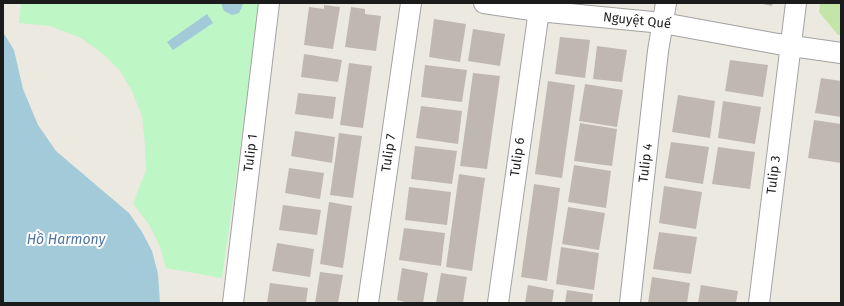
<!DOCTYPE html>
<meta charset="utf-8">
<style>
body{margin:0}
#map{position:relative;width:844px;height:306px;overflow:hidden;background:#ece9e1;font-family:"Fira Sans",sans-serif}
canvas{display:block}
.frame{position:absolute;inset:0;border:4px solid #1b1b1b;pointer-events:none}
</style>
<div id="map">
<canvas width="844" height="306"></canvas>
<div class="frame"></div>
</div>
<script>
const g = document.querySelector('canvas').getContext('2d');
g.lineJoin = 'round';
function paint(path, color) { g.fillStyle = color; g.fill(path, 'evenodd'); }
const toPath = rows => new Path2D(rows.map(r => 'M' + r).join(''));
function stroke(path, color, width, dash) { g.strokeStyle = color; g.lineWidth = width; g.lineCap = dash ? 'butt' : 'round'; g.setLineDash(dash || []); g.stroke(path); }
function label(font, color, halo, rows, align = 'center') {
  g.font = font + ' "Fira Sans",sans-serif'; g.lineWidth = 4; g.setLineDash([]); g.textBaseline = 'middle'; g.strokeStyle = halo; g.fillStyle = color; for (const [text, x, y, turn = 0] of rows) {
    g.save(); g.translate(x, y); g.rotate((+turn || 0) * Math.PI / 180); g.textAlign = isNaN(turn) ? turn : align; if (halo) g.strokeText(text, 0, 0); g.fillText(text, 0, 0); g.restore();
  }
}
paint(toPath([
 [820,3,841,3,841,35,838,35,819,12]
]), '#c3e5a8');
paint(toPath([
 [21,3,259,3,259,14,222,278,166,268,160,247,150,226,133,204,146,170,145,145,142,116,132,91,120,71,103,54,81,38,50,26,19,23]
]), '#bef6c5');
paint(toPath([
 [221,3,243,3,243,4,239,13,232,15,224,11],
 [207,14,213,23,173,50,167,42],
 [3,32,14,50,23,89,38,125,56,151,129,213,142,232,152,251,158,274,160,303,3,303]
]), '#a2cad8');
paint(toPath([
 [758,3,773,3,772,6],
 [324,5,340,7,333,49,304,45,309,7,324,9],
 [351,7,365,9,365,14,381,16,376,51,345,47],
 [434,19,466,24,460,62,429,57],
 [473,29,505,34,500,66,468,61],
 [560,37,590,40,585,78,555,74],
 [597,46,627,50,622,82,593,79],
 [304,54,342,60,338,82,301,77],
 [730,60,768,65,763,97,725,91],
 [349,63,372,66,363,128,340,125],
 [425,65,467,70,462,102,421,97],
 [473,73,500,76,487,169,460,166],
 [821,78,841,81,841,117,815,113],
 [548,81,575,85,562,178,535,174],
 [585,84,623,90,617,127,579,121],
 [298,93,336,97,333,119,295,114],
 [678,95,715,101,710,138,672,132],
 [723,101,761,107,755,144,718,138],
 [421,106,462,111,458,144,416,138],
 [814,120,841,124,841,163,808,158],
 [580,123,617,129,612,166,574,161],
 [295,131,335,137,332,163,291,156],
 [339,133,362,136,353,198,330,195],
 [671,142,709,147,703,184,665,178],
 [415,146,457,151,452,184,411,179],
 [718,147,755,152,750,189,712,184],
 [574,165,611,171,606,208,568,202],
 [289,168,324,173,320,199,285,193],
 [459,174,485,178,472,271,446,267],
 [534,184,560,188,547,281,521,277],
 [664,186,702,192,696,229,659,223],
 [409,187,451,192,447,225,405,220],
 [329,202,352,206,343,268,320,264],
 [283,205,321,210,317,235,279,230],
 [568,207,605,213,599,250,562,244],
 [404,228,445,233,441,266,399,260],
 [659,232,697,237,691,274,653,269],
 [277,243,314,249,310,277,272,271],
 [561,247,599,253,594,290,556,284],
 [402,268,428,273,423,303,409,303,397,300],
 [320,272,343,275,338,303,315,303],
 [441,273,467,277,463,303,436,303],
 [652,277,690,283,687,303,648,303],
 [270,283,308,288,306,303,267,303],
 [528,285,554,290,552,303,525,303],
 [701,285,738,291,736,303,698,303],
 [567,290,593,294,592,303,565,303]
]), '#c0b8b0');
const minor = toPath([
 [484,3,538,11,663,23,778,44,841,53],
 [233,303,269,3],
 [368,303,411,3],
 [498,303,540,3],
 [630,303,658,51,666,3],
 [759,303,796,3]
]);
stroke(minor, '#a2a2a2', 22);
stroke(minor, '#fff', 20);
label('13px', '#1b1b1b', '#fff', [
 ["Nguyệt Quế",637,21,6],
 ["Tulip 1",251,153,-83],
 ["Tulip 7",389,153,-82],
 ["Tulip 6",518,157,-82],
 ["Tulip 4",646,163,-83],
 ["Tulip 3",774,175,-83]
]);
label('italic 14px', '#4d75a4', '#fff', [
 ["Hồ Harmony",66,240]
]);
</script>
